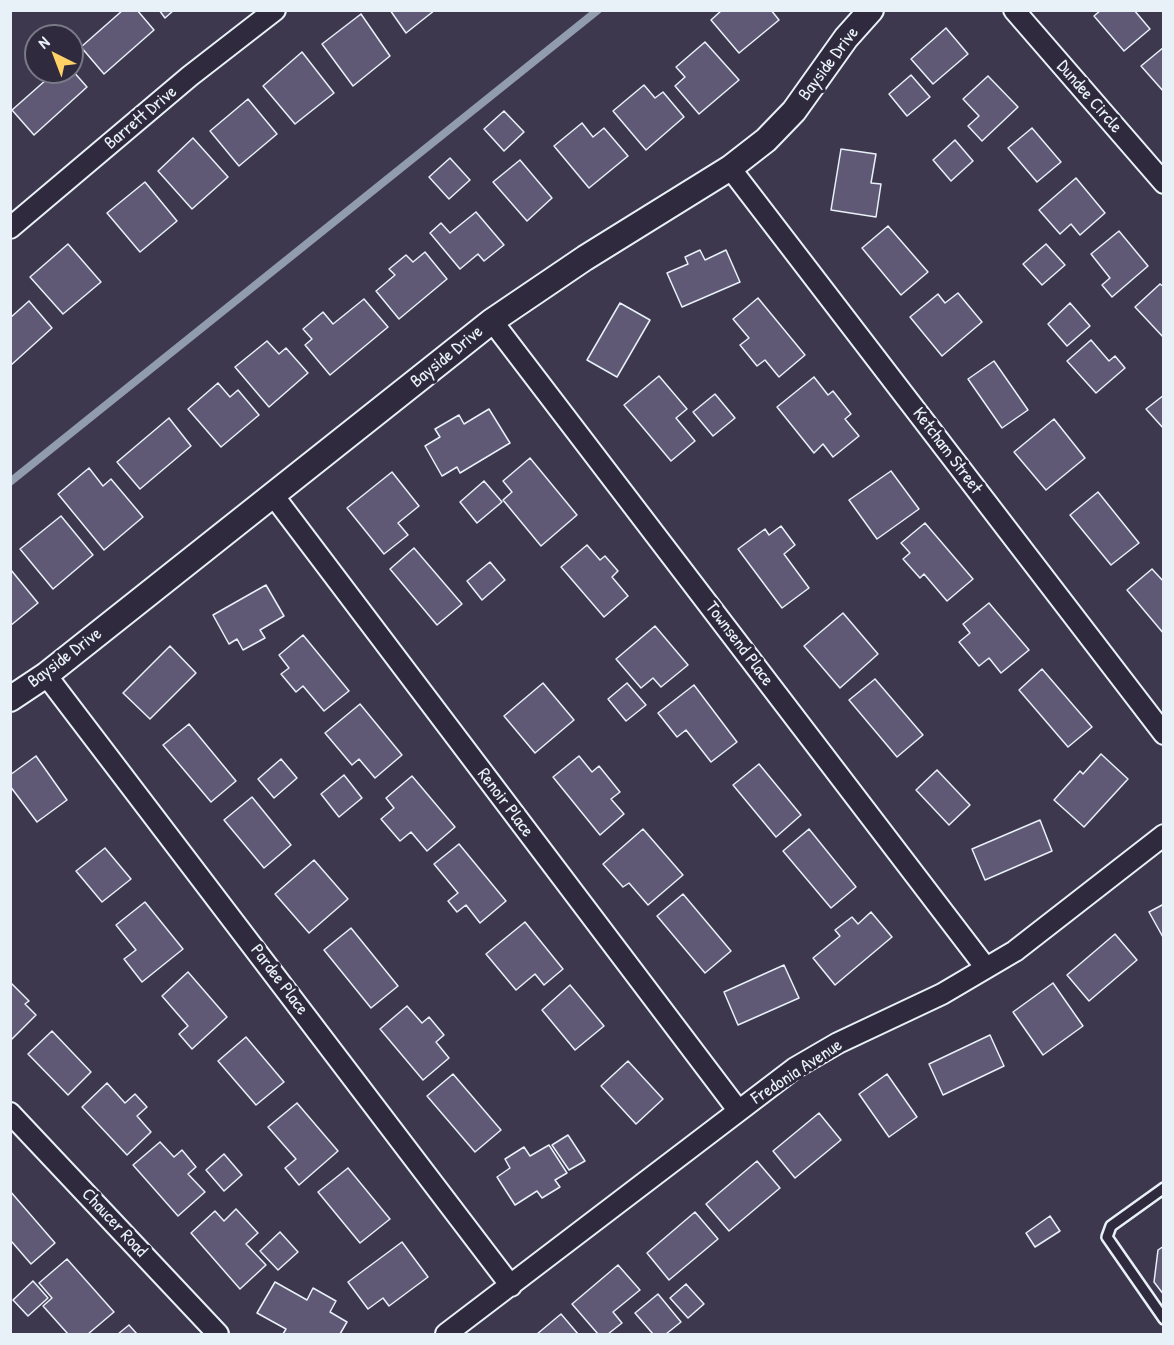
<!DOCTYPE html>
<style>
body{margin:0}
#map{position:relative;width:1174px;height:1345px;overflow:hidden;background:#3d384e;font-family:"Patrick Hand",sans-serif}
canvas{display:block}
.frame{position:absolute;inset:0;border:12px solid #e8f1f8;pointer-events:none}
.north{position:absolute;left:24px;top:24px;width:60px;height:60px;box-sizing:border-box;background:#2f2a3d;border:2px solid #797a88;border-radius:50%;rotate:318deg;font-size:16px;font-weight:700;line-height:24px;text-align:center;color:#e8f1f8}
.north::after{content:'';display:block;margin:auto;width:21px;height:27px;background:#ffd166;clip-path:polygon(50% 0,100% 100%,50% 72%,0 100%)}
</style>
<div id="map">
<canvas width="1174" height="1345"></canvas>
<div class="frame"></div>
<div class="north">N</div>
</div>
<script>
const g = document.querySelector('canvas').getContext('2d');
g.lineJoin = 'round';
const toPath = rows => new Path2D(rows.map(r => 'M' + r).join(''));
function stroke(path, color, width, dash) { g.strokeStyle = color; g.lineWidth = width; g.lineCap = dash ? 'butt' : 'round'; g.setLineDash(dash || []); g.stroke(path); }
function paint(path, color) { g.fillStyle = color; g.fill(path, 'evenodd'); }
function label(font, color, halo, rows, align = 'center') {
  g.font = font + ' "Patrick Hand",sans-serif'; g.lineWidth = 6; g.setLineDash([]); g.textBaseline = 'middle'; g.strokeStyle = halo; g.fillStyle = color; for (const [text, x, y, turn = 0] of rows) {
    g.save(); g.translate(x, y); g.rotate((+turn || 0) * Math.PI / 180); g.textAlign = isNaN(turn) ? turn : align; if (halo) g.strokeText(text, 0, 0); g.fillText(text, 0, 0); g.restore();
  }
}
stroke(toPath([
 [10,482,598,10]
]), '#919caf', 8);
const building = toPath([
 [123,10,137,10,154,30,104,74,81,47,123,10],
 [159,10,174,10,165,18,159,10],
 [390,10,435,10,406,33,390,10],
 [722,10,771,10,779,20,739,53,711,20,722,10],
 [1101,10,1134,10,1150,29,1124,51,1094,16,1101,10],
 [361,14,390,56,353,86,322,44,361,14],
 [946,28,968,54,933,84,911,59,946,28],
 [705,42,739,80,699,114,675,86,685,77,676,67,705,42],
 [1164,47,1164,92,1141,66,1164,47],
 [302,52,334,93,295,124,263,86,302,52],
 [72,70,87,87,34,135,12,110,55,72,72,72,72,70],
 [911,75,930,97,907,116,889,94,911,75],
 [988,76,1018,107,982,141,968,126,979,116,963,99,988,76],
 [644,85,655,98,663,92,684,117,646,150,613,111,644,85],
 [248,99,277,134,239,166,210,131,248,99],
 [504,111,524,132,504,151,484,129,504,111],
 [582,123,593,137,604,128,628,156,589,188,554,146,582,123],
 [1032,128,1061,162,1037,182,1008,148,1032,128],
 [193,138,228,177,192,209,158,171,193,138],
 [955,140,973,161,951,181,933,160,955,140],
 [841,149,876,154,871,183,881,184,876,217,831,210,841,149],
 [450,158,470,180,449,199,429,177,450,158],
 [520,160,552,198,527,221,493,182,520,160],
 [1076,178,1105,213,1080,235,1071,224,1060,234,1039,210,1076,178],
 [145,182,177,221,140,252,107,213,145,182],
 [476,212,504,245,484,261,478,254,460,269,430,233,441,223,450,233,476,212],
 [888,226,928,272,901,295,862,248,888,226],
 [1119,231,1148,266,1112,297,1102,285,1110,278,1091,254,1119,231],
 [68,244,101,282,63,314,30,277,68,244],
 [1046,244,1065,265,1042,285,1023,264,1046,244],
 [700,250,705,260,726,250,740,282,682,307,667,273,688,264,685,257,700,250],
 [425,252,447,279,399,319,376,291,395,275,389,269,406,255,413,262,425,252],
 [1160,284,1164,287,1164,338,1135,307,1160,284],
 [958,293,982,322,942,356,910,317,938,294,945,303,958,293],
 [758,298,805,355,779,377,765,360,757,366,740,345,749,338,733,319,758,298],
 [364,299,388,327,330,375,305,345,312,339,303,329,323,312,333,324,364,299],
 [29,301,52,328,10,366,10,318,29,301],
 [620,303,650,320,617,377,587,360,620,303],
 [1070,303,1090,326,1067,346,1048,324,1070,303],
 [1091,340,1109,361,1115,356,1125,368,1096,393,1067,361,1091,340],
 [267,341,279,354,286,348,308,373,269,407,235,367,267,341],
 [994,361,1028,410,1002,428,968,379,994,361],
 [659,376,687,409,676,418,695,441,671,461,624,405,659,376],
 [814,377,828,395,833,391,851,414,845,419,859,436,833,457,823,444,814,453,777,407,814,377],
 [218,383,230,397,238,390,259,415,221,447,188,409,218,383],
 [715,394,735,418,713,436,693,412,715,394],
 [1164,395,1164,429,1146,409,1164,395],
 [489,409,510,443,460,473,457,467,442,476,425,446,440,437,435,429,459,415,464,424,489,409],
 [169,418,191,446,140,489,117,462,169,418],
 [1054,419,1085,458,1046,490,1014,452,1054,419],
 [530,458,577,515,541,546,503,500,512,492,503,481,530,458],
 [89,468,103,486,111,479,143,517,104,550,58,494,89,468],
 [891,471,919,509,877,539,849,500,891,471],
 [392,472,419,506,398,523,408,535,384,554,347,508,392,472],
 [484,481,502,502,477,523,460,502,484,481],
 [1098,492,1139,543,1111,565,1070,515,1098,492],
 [61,516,93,555,53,589,20,549,61,516],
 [925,523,973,579,947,601,924,574,920,578,903,559,910,553,901,543,925,523],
 [781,526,795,545,784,554,809,588,782,608,738,549,765,529,769,535,781,526],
 [587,545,600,560,605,556,618,571,612,577,628,596,604,617,561,567,587,545],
 [414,548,462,604,437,625,390,569,414,548],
 [490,562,505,580,482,600,467,581,490,562],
 [1152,569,1164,582,1164,634,1127,590,1152,569],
 [11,570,38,603,10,626,10,571,11,570],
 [266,585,284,616,260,630,265,638,243,650,237,639,229,644,213,615,266,585],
 [989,603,1029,650,1001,673,989,658,979,666,959,642,970,633,963,624,989,603],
 [843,613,878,654,840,688,804,646,843,613],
 [655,626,688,665,661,687,653,678,641,688,616,659,655,626],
 [303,635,349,691,324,711,303,686,296,692,281,674,289,668,279,655,303,635],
 [170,646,196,673,150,719,123,693,170,646],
 [1042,669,1092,727,1068,747,1019,690,1042,669],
 [875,679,923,735,897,757,849,700,875,679],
 [543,683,574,720,535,753,504,716,543,683],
 [627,683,646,705,626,721,608,699,627,683],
 [694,685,737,742,711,762,686,730,677,737,658,713,694,685],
 [360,704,402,755,375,778,359,759,352,765,325,733,360,704],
 [189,724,236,781,211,802,163,745,189,724],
 [1101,754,1128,779,1084,827,1054,800,1080,771,1083,774,1101,754],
 [36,756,67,800,37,822,10,786,10,775,36,756],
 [579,756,592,772,599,766,620,792,611,799,624,814,600,835,553,777,579,756],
 [281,759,297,778,274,798,258,779,281,759],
 [759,764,801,815,776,837,733,785,759,764],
 [937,770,970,805,949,825,916,790,937,770],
 [344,775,362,798,339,817,321,794,344,775],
 [412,776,455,827,427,851,411,832,400,841,381,819,394,808,386,798,412,776],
 [252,797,291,845,264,868,224,820,252,797],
 [1040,820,1052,851,985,880,972,849,1040,820],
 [643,829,683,875,648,905,629,883,623,887,603,864,643,829],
 [809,829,856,887,831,908,783,851,809,829],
 [459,844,506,901,480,923,466,905,457,912,448,901,458,893,434,864,459,844],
 [105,848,131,879,102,902,76,871,105,848],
 [314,860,348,899,309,933,275,894,314,860],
 [683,894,731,951,705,973,657,916,683,894],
 [145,902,183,949,142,982,124,959,136,950,116,925,145,902],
 [1164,904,1164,939,1149,912,1164,904],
 [871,912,892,937,835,985,813,958,840,936,835,930,852,917,858,924,871,912],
 [525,922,563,969,544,985,535,974,516,990,486,954,525,922],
 [351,928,398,986,371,1008,324,950,351,928],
 [1115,934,1137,960,1089,1001,1067,975,1115,934],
 [784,965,799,998,738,1025,724,992,784,965],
 [188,972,227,1017,192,1049,179,1034,188,1026,162,996,188,972],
 [10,982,29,1001,25,1004,36,1015,12,1039,10,1038,10,982],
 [1053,983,1083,1026,1043,1055,1013,1012,1053,983],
 [570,985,604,1026,575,1050,542,1010,570,985],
 [407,1006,422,1023,429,1017,444,1035,436,1042,449,1058,423,1080,380,1029,407,1006],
 [52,1031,91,1072,68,1095,28,1054,52,1031],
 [990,1035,1004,1066,943,1095,929,1064,990,1035],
 [246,1037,284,1082,256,1105,218,1061,246,1037],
 [628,1061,663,1099,636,1124,601,1086,628,1061],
 [453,1074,501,1130,475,1152,427,1096,453,1074],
 [887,1074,917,1117,889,1137,859,1094,887,1074],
 [107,1083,125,1103,135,1094,147,1107,137,1116,151,1132,127,1155,82,1107,107,1083],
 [297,1103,338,1151,299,1185,285,1168,296,1159,268,1127,297,1103],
 [819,1113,841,1140,795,1178,773,1151,819,1113],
 [568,1135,585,1161,569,1170,552,1145,568,1135],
 [160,1142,174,1157,182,1150,196,1167,188,1174,205,1192,178,1216,133,1165,160,1142],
 [549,1145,567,1173,555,1180,560,1187,542,1198,537,1191,515,1205,497,1177,510,1168,505,1159,524,1147,530,1156,549,1145],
 [224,1154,242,1175,224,1191,206,1170,224,1154],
 [757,1161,780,1188,729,1231,706,1204,757,1161],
 [348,1168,390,1219,360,1243,318,1192,348,1168],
 [10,1191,55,1243,31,1264,12,1242,10,1243,10,1191],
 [236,1209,258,1233,246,1244,266,1265,240,1289,191,1233,215,1211,224,1221,236,1209],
 [695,1212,718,1239,669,1280,647,1253,695,1212],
 [1050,1216,1060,1231,1035,1247,1026,1233,1050,1216],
 [280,1232,298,1252,278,1270,260,1251,280,1232],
 [402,1242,428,1277,389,1306,383,1298,368,1309,348,1282,402,1242],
 [1164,1246,1164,1295,1154,1282,1158,1250,1164,1246],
 [67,1259,114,1312,88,1334,68,1334,43,1306,52,1298,39,1283,67,1259],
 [618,1265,640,1290,613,1312,622,1323,608,1334,598,1334,572,1304,618,1265],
 [33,1281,48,1298,28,1316,13,1300,33,1281],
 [275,1282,307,1300,313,1288,336,1301,330,1312,347,1322,340,1334,283,1334,286,1329,257,1313,275,1282],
 [686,1284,704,1304,688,1318,670,1298,686,1284],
 [658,1294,681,1322,666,1334,653,1334,635,1313,658,1294],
 [561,1314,578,1334,537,1334,561,1314],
 [129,1325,137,1334,118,1334,129,1325]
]);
paint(building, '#5f5976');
stroke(building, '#e8f1f8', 1.5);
const service = toPath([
 [1164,1188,1111,1226,1107,1237,1164,1319]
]);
const minor = toPath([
 [1014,10,1164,183],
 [730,168,1164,734],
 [10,228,190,76,275,10],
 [492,321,986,968],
 [273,495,738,1110],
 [46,675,511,1286],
 [10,1113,218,1334],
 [446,1334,795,1068,838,1043,942,994,1015,951,1164,835]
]);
const tertiary = toPath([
 [10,699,46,675,492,321,585,258,730,168,766,140,794,111,846,38,871,10]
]);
stroke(service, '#e8f1f8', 14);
stroke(minor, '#e8f1f8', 24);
stroke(tertiary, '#e8f1f8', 28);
stroke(service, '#2f2a3d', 9);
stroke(minor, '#2f2a3d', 20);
stroke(tertiary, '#2f2a3d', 24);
label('18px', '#e8f1f8', '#2f2a3d', [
 ["Bayside Drive",829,64,-53],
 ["Dundee Circle",1089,97,49],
 ["Barrett Drive",141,118,-40],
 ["Bayside Drive",447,357,-39],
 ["Ketcham Street",947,451,53],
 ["Townsend Place",739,644,53],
 ["Bayside Drive",65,658,-37],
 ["Renoir Place",505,803,53],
 ["Pardee Place",279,980,53],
 ["Fredonia Avenue",797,1072,-33],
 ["Chaucer Road",114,1223,47]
]);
</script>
